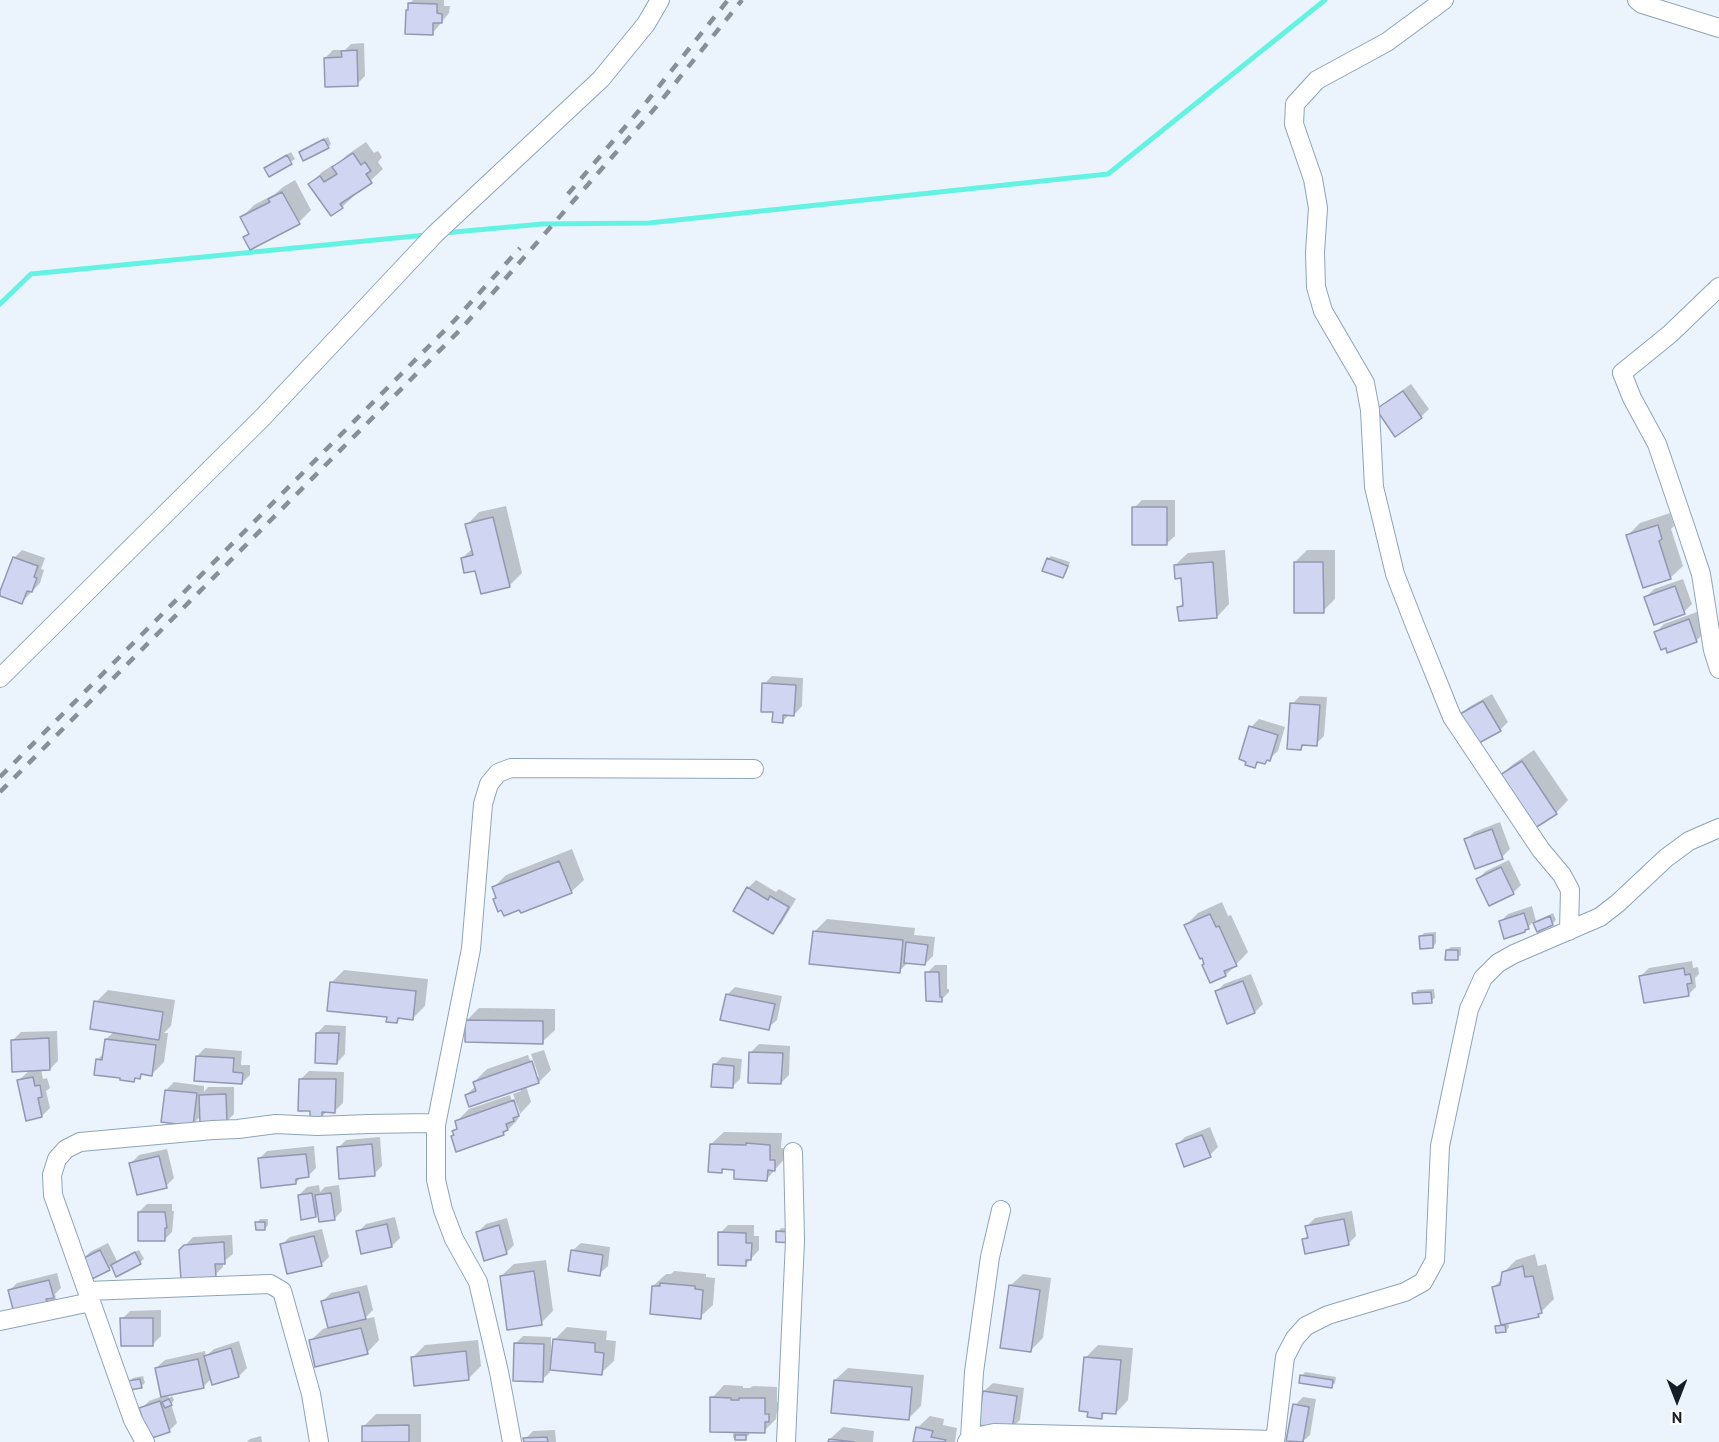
<!DOCTYPE html>
<style>
body{margin:0}
#map{position:relative;width:1719px;height:1442px;overflow:hidden;background:#ebf4fd;font-family:"PT Sans",sans-serif}
canvas{display:block}
.north{position:absolute;left:1647px;top:1370px;width:60px;height:60px;-webkit-text-stroke:4px #fff;paint-order:stroke;rotate:180deg;font-size:16px;font-weight:700;line-height:24px;text-align:center;color:#151e25}
.north::after{content:'';display:block;margin:auto;width:21px;height:27px;background:#151e25;clip-path:polygon(50% 0,100% 100%,50% 72%,0 100%)}
</style>
<div id="map">
<canvas width="1719" height="1442"></canvas>
<div class="north">N</div>
</div>
<script>
const g = document.querySelector('canvas').getContext('2d');
g.lineJoin = 'round';
function paint(path, color) { g.fillStyle = color; g.fill(path, 'evenodd'); }
const toPath = rows => new Path2D(rows.map(r => 'M' + r).join(''));
function stroke(path, color, width, dash) { g.strokeStyle = color; g.lineWidth = width; g.lineCap = dash ? 'butt' : 'round'; g.setLineDash(dash || []); g.stroke(path); }
paint(toPath([
 [413,0,444,0,444,6,450,6,449,13,432,34,407,10,409,8,409,4],
 [364,43,365,76,357,84,325,58,333,50,345,50,351,44],
 [328,137,331,144,328,147,301,152,304,149],
 [366,142,374,153,378,151,382,157,378,162,383,169,342,207,331,214,310,184,322,172,333,165,334,167,347,155],
 [291,152,295,159,269,175,266,168],
 [295,180,311,210,299,222,245,237,250,233,242,217,254,205,275,194,283,187],
 [1411,384,1429,409,1421,417,1378,410,1386,402],
 [1142,500,1175,500,1175,536,1166,544,1134,508],
 [506,506,522,573,510,585,482,592,476,569,462,558,473,548,467,525,479,512],
 [1670,513,1674,526,1671,529,1683,566,1670,578,1628,535,1640,523],
 [22,550,45,558,41,569,44,570,40,583,22,602,14,558],
 [1225,550,1229,604,1217,617,1179,607,1184,602,1182,577,1175,565,1188,553],
 [1307,550,1335,550,1335,599,1323,611,1295,562],
 [1051,556,1070,562,1066,573,1063,577,1048,559],
 [1683,579,1692,604,1684,612,1646,597,1654,589],
 [1697,612,1704,633,1696,641,1667,646,1656,632,1664,624],
 [772,676,803,678,802,706,794,715,790,714,783,721,775,711,764,684],
 [1492,694,1508,722,1500,730,1461,715,1469,707],
 [1300,696,1327,697,1324,736,1316,744,1305,744,1301,748,1292,704],
 [1259,719,1285,727,1278,751,1265,763,1260,761,1255,766,1251,727],
 [1534,750,1568,800,1556,813,1499,777,1512,765],
 [1500,822,1510,849,1502,857,1476,867,1466,840,1474,832],
 [572,849,584,880,571,892,520,908,495,899,497,896,494,887,506,875],
 [1509,860,1521,885,1513,893,1478,879,1486,871],
 [756,880,776,892,779,889,796,899,781,924,773,932,748,888],
 [1222,902,1228,916,1231,915,1248,952,1226,975,1211,981,1205,963,1186,925,1198,913],
 [1532,906,1536,921,1553,913,1556,920,1553,923,1537,930,1534,921,1524,931,1500,922,1508,914],
 [827,919,915,928,914,935,935,937,933,956,925,964,909,962,899,971,814,932],
 [1436,932,1436,943,1433,947,1421,936,1424,933],
 [1451,947,1461,947,1461,955,1457,958,1447,950],
 [1692,961,1693,968,1698,967,1699,974,1695,978,1696,987,1688,995,1641,976,1649,968],
 [935,965,947,965,947,989,949,989,949,992,941,1000,927,973],
 [344,970,428,979,425,1006,413,1018,401,1017,397,1022,331,983],
 [1251,974,1263,1004,1255,1012,1216,992,1224,984],
 [735,987,782,996,777,1020,768,1028,727,995],
 [1434,989,1435,998,1431,1001,1414,994,1417,990],
 [108,990,175,1000,171,1026,164,1033,168,1033,164,1062,152,1074,144,1073,134,1080,98,1059,104,1053,106,1039,114,1032,96,1002],
 [479,1008,555,1009,555,1030,542,1042,467,1020],
 [325,1025,346,1026,345,1054,337,1063,317,1033],
 [57,1031,58,1061,50,1069,41,1069,43,1079,47,1078,50,1088,46,1091,50,1108,42,1116,19,1080,30,1070,13,1040,21,1032],
 [759,1044,790,1046,789,1075,781,1083,751,1052],
 [205,1048,242,1051,241,1065,250,1065,250,1075,242,1083,197,1056],
 [544,1050,551,1070,539,1082,526,1086,531,1102,519,1115,519,1117,516,1122,503,1134,455,1134,454,1131,458,1127,456,1122,469,1109,510,1095,517,1115,520,1113,513,1094,521,1091,520,1088,466,1095,476,1086,474,1082,487,1069,528,1055,536,1077,539,1077,531,1054],
 [722,1057,742,1059,740,1079,732,1087,714,1065],
 [309,1071,344,1072,343,1103,335,1111,328,1111,321,1117,311,1110,301,1079],
 [174,1082,204,1086,204,1092,208,1087,234,1087,234,1114,226,1122,201,1116,193,1124,166,1090],
 [1210,1127,1218,1147,1210,1155,1177,1145,1185,1137],
 [724,1132,782,1133,781,1148,787,1148,786,1157,767,1179,736,1169,725,1168,722,1171,711,1144],
 [380,1137,382,1166,374,1174,338,1148,346,1140],
 [314,1146,316,1168,308,1176,302,1176,296,1183,259,1159,267,1151],
 [167,1149,174,1178,166,1186,131,1163,139,1155],
 [319,1185,320,1192,325,1187,339,1185,342,1211,334,1219,319,1212,315,1216,299,1195,307,1187],
 [147,1204,172,1204,172,1211,174,1211,172,1232,164,1240,139,1212],
 [1352,1211,1356,1236,1348,1244,1304,1239,1309,1235,1307,1226,1315,1218],
 [395,1217,400,1238,392,1246,358,1232,366,1224],
 [507,1218,514,1245,506,1253,478,1232,486,1224],
 [260,1219,268,1219,268,1225,265,1228,257,1223],
 [728,1225,754,1225,754,1236,759,1236,759,1250,746,1264,720,1233],
 [781,1228,795,1229,795,1238,778,1232],
 [322,1229,329,1257,321,1265,281,1245,290,1237],
 [232,1235,233,1254,223,1262,223,1267,215,1275,180,1251,193,1237],
 [108,1243,117,1261,139,1250,144,1259,140,1262,117,1275,112,1266,109,1269,82,1260,90,1252],
 [581,1243,610,1247,608,1266,599,1274,572,1251],
 [1535,1254,1538,1266,1546,1264,1554,1299,1538,1315,1508,1322,1509,1327,1506,1331,1497,1327,1502,1323,1494,1287,1503,1278,1503,1273,1516,1260],
 [546,1260,553,1311,541,1323,501,1276,514,1264],
 [674,1271,706,1274,706,1277,715,1278,713,1305,700,1317,653,1286,666,1274,671,1274],
 [57,1273,61,1288,55,1294,56,1299,48,1307,9,1291,17,1283],
 [1023,1274,1051,1278,1043,1338,1030,1351,1010,1286],
 [367,1285,373,1310,364,1319,374,1317,379,1340,367,1353,310,1341,323,1329,329,1327,323,1301,331,1293],
 [161,1310,161,1336,153,1344,122,1319,130,1311],
 [567,1327,607,1331,606,1340,616,1341,614,1361,601,1373,550,1369,550,1372,542,1380,515,1344,523,1336,551,1337,551,1351,553,1352,554,1340],
 [478,1340,481,1366,469,1378,412,1358,425,1345],
 [239,1341,247,1368,239,1376,212,1378,203,1387,168,1394,169,1398,172,1396,174,1400,171,1404,177,1423,169,1431,141,1409,149,1401,163,1396,156,1368,165,1360,205,1351,206,1356,214,1349],
 [1098,1345,1133,1348,1128,1400,1116,1413,1106,1412,1101,1417,1086,1357],
 [848,1368,924,1375,921,1406,908,1419,835,1380],
 [1305,1372,1336,1377,1335,1383,1331,1387,1302,1376],
 [143,1376,145,1383,141,1386,129,1382,133,1378],
 [993,1383,1024,1388,1020,1420,1012,1428,984,1391],
 [724,1385,743,1386,743,1388,750,1388,753,1386,777,1387,777,1402,781,1402,780,1408,777,1412,776,1419,764,1431,749,1431,749,1435,745,1438,733,1438,733,1434,736,1431,712,1398],
 [1303,1397,1316,1399,1310,1435,1302,1442,1288,1440,1295,1405],
 [376,1414,421,1414,421,1442,364,1442,363,1427],
 [930,1416,944,1419,943,1425,957,1428,955,1442,914,1442,917,1428],
 [843,1427,874,1431,873,1442,830,1442,830,1439],
 [555,1430,556,1442,525,1442,525,1439,533,1431],
 [261,1436,262,1442,247,1442,250,1439]
]), '#0003');
stroke(toPath([
 [444,233,542,224,649,223,1108,174,1325,0],
 [0,304,31,274,426,235]
]), '#64f3e2', 5);
const building = toPath([
 [408,3,437,4,437,13,442,14,442,23,433,23,433,35,405,34,406,10,408,10,408,3],
 [357,50,358,86,325,87,324,58,342,57,341,51,357,50],
 [324,139,329,148,303,161,299,152,324,139],
 [353,153,361,165,365,162,371,171,366,174,372,183,340,204,343,208,331,216,308,184,320,176,324,182,337,174,332,167,353,153],
 [287,155,292,164,269,177,264,168,287,155],
 [282,192,300,224,250,250,243,237,249,234,240,217,270,202,268,199,282,192],
 [1403,391,1422,418,1395,437,1376,409,1403,391],
 [1132,507,1167,507,1167,545,1132,545,1132,507],
 [493,517,510,587,481,594,475,571,464,573,461,558,473,555,465,524,493,517],
 [1658,525,1662,539,1659,541,1671,579,1643,588,1626,535,1658,525],
 [13,557,38,566,34,577,37,578,32,592,27,591,22,604,0,596,0,591,13,557],
 [1047,558,1068,566,1063,578,1042,571,1047,558],
 [1213,562,1217,618,1179,621,1177,607,1183,606,1181,578,1175,579,1174,565,1213,562],
 [1294,562,1323,562,1324,613,1294,613,1294,562],
 [1675,586,1685,614,1654,625,1644,597,1675,586],
 [1689,619,1697,642,1667,653,1666,648,1661,650,1654,632,1689,619],
 [762,683,796,685,794,716,783,715,783,723,772,722,773,712,761,712,762,683],
 [1483,701,1501,731,1477,744,1460,714,1483,701],
 [1290,703,1320,705,1317,746,1302,745,1301,750,1287,749,1290,703],
 [1249,726,1278,735,1270,761,1267,760,1265,764,1257,762,1255,768,1245,765,1246,762,1239,759,1249,726],
 [1522,761,1557,814,1532,830,1497,777,1522,761],
 [1492,829,1503,859,1475,869,1464,839,1492,829],
 [559,861,572,893,521,913,519,910,504,916,501,910,498,912,493,899,496,898,492,887,559,861],
 [1501,867,1514,894,1489,906,1476,879,1501,867],
 [747,887,768,900,770,896,789,907,773,934,733,911,747,887],
 [1524,913,1529,929,1525,930,1525,932,1504,939,1499,921,1524,913],
 [1210,914,1216,927,1219,926,1237,966,1224,971,1226,976,1210,983,1202,965,1204,964,1202,958,1200,959,1184,925,1210,914],
 [1550,916,1553,925,1537,932,1533,923,1550,916],
 [813,931,903,940,900,973,809,964,813,931],
 [1433,935,1433,948,1420,949,1419,936,1433,935],
 [906,942,928,945,925,965,904,963,906,942],
 [1446,950,1458,950,1458,960,1445,960,1446,950],
 [1684,968,1685,975,1690,974,1692,983,1687,984,1689,996,1644,1003,1639,976,1684,968],
 [925,972,939,972,940,997,942,997,942,1002,926,1001,925,972],
 [1243,981,1255,1013,1227,1024,1215,991,1243,981],
 [330,982,416,991,413,1020,398,1018,397,1023,386,1022,387,1017,327,1011,330,982],
 [1431,992,1432,1003,1413,1004,1412,993,1431,992],
 [726,994,775,1004,769,1030,720,1020,726,994],
 [94,1001,163,1012,159,1040,90,1029,94,1001],
 [465,1020,543,1021,543,1044,465,1042,465,1020],
 [316,1033,339,1033,337,1064,315,1063,316,1033],
 [49,1038,50,1070,12,1072,11,1040,49,1038],
 [105,1039,156,1045,152,1076,141,1074,140,1079,135,1078,134,1082,120,1080,120,1078,94,1075,96,1059,102,1060,105,1039],
 [749,1052,783,1053,781,1084,748,1083,749,1052],
 [196,1056,234,1058,233,1072,243,1073,242,1084,194,1081,196,1056],
 [532,1061,539,1083,469,1107,465,1095,476,1091,473,1082,532,1061],
 [713,1064,734,1066,733,1088,711,1087,713,1064],
 [33,1077,35,1086,40,1085,42,1097,38,1098,42,1117,26,1121,17,1080,33,1077],
 [299,1079,336,1079,335,1113,322,1112,322,1119,310,1118,310,1111,298,1111,299,1079],
 [165,1090,197,1093,193,1126,161,1122,165,1090],
 [226,1094,227,1124,200,1124,199,1095,226,1094],
 [514,1100,519,1116,513,1118,514,1121,506,1124,508,1130,503,1132,504,1135,456,1152,451,1136,454,1135,452,1131,457,1129,455,1121,514,1100],
 [1202,1135,1211,1157,1184,1167,1176,1144,1202,1135],
 [746,1143,770,1145,770,1160,775,1160,775,1171,768,1170,767,1181,734,1179,734,1170,722,1169,722,1173,708,1172,710,1144,746,1145,746,1143],
 [372,1144,375,1176,339,1179,337,1147,372,1144],
 [306,1154,309,1177,296,1179,296,1184,261,1188,258,1158,306,1154],
 [159,1156,167,1188,137,1195,129,1163,159,1156],
 [312,1193,316,1217,301,1220,298,1195,312,1193],
 [331,1193,335,1220,319,1222,315,1195,331,1193],
 [138,1212,165,1212,167,1228,165,1228,165,1241,138,1241,138,1212],
 [1344,1219,1349,1245,1305,1254,1302,1239,1308,1238,1305,1226,1344,1219],
 [255,1222,265,1222,265,1230,256,1230,255,1222],
 [387,1224,392,1247,361,1254,356,1231,387,1224],
 [499,1225,507,1254,484,1261,476,1232,499,1225],
 [776,1231,792,1232,792,1243,776,1242,776,1231],
 [718,1232,746,1233,746,1243,752,1243,751,1260,746,1260,746,1266,718,1265,718,1232],
 [314,1236,322,1266,287,1274,280,1244,314,1236],
 [224,1242,225,1264,215,1264,216,1277,181,1280,179,1250,184,1245,224,1242],
 [100,1250,110,1270,90,1280,80,1260,100,1250],
 [571,1250,603,1255,600,1276,568,1271,571,1250],
 [135,1252,141,1264,116,1277,111,1265,135,1252],
 [1523,1266,1525,1277,1533,1276,1542,1313,1538,1314,1539,1317,1501,1325,1492,1287,1500,1285,1502,1272,1523,1266],
 [534,1271,542,1325,507,1330,500,1276,534,1271],
 [49,1280,54,1298,46,1299,49,1309,15,1317,8,1290,49,1280],
 [660,1283,695,1286,695,1289,703,1290,701,1319,650,1314,652,1286,660,1286,660,1283],
 [1009,1285,1040,1290,1031,1352,1000,1348,1009,1285],
 [359,1292,366,1319,328,1328,321,1301,359,1292],
 [120,1318,153,1318,153,1346,121,1346,120,1318],
 [1505,1325,1506,1332,1496,1333,1495,1326,1505,1325],
 [361,1328,368,1354,315,1367,309,1340,361,1328],
 [553,1339,595,1343,595,1352,604,1353,602,1375,550,1370,553,1339],
 [514,1343,544,1344,543,1382,513,1381,514,1343],
 [231,1348,239,1377,212,1385,204,1356,231,1348],
 [466,1351,469,1380,414,1386,411,1357,466,1351],
 [1084,1357,1121,1360,1116,1414,1102,1413,1102,1419,1087,1417,1088,1412,1079,1411,1084,1357],
 [198,1359,204,1388,161,1397,155,1368,198,1359],
 [1300,1375,1333,1380,1332,1388,1299,1383,1300,1375],
 [140,1379,142,1388,129,1390,127,1381,140,1379],
 [834,1380,912,1387,909,1420,831,1413,834,1380],
 [983,1391,1017,1396,1012,1430,978,1425,983,1391],
 [710,1397,731,1398,731,1400,739,1400,739,1398,765,1398,765,1414,769,1414,769,1422,765,1422,765,1433,710,1432,710,1397],
 [169,1399,172,1405,165,1408,162,1402,169,1399],
 [160,1401,170,1432,149,1439,139,1408,160,1401],
 [1293,1404,1309,1407,1303,1442,1286,1441,1293,1404],
 [409,1425,409,1442,362,1442,362,1426,409,1425],
 [916,1427,933,1431,931,1437,946,1440,945,1442,913,1442,916,1427],
 [735,1435,746,1435,746,1440,735,1440,735,1435],
 [547,1437,548,1442,524,1442,523,1438,547,1437],
 [829,1439,854,1442,828,1442,829,1439]
]);
paint(building, '#d0d5f1');
stroke(building, '#9398b2', 1.5);
const minor = toPath([
 [1444,0,1387,42,1317,80,1295,104,1294,124,1313,179,1318,208,1315,252,1316,287,1323,311,1365,383,1370,410,1374,487,1395,574,1416,628,1452,717,1541,850,1562,875,1570,890,1569,931],
 [1637,0,1642,4,1719,28],
 [1719,287,1670,334,1622,373,1632,398,1657,444,1685,526,1701,574,1713,650,1719,669],
 [0,678,263,417,435,234,601,79,646,24,660,0],
 [87,1291,270,1284,282,1291,311,1394,319,1442],
 [0,1321,91,1302],
 [970,1438,974,1372,990,1257,1001,1210],
 [145,1442,133,1420,53,1195,52,1175,57,1159,66,1149,80,1142,213,1130,238,1129,276,1124,317,1126,368,1124,431,1123,436,1125],
 [512,1442,499,1372,478,1282,454,1239,443,1210,436,1180,436,1125,471,949,483,804,489,784,498,773,511,768,754,769],
 [786,1442,795,1240,793,1152],
 [967,1442,970,1438,994,1433,1275,1440],
 [1275,1442,1285,1357,1295,1338,1306,1326,1328,1315,1405,1292,1423,1282,1435,1260,1440,1146,1469,1009,1483,978,1498,963,1514,954,1600,917,1618,903,1666,858,1689,841,1719,828]
]);
stroke(minor, '#8ea4b9', 20);
stroke(minor, '#fff', 18);
stroke(toPath([
 [568,194,648,100,728,0],
 [0,777,454,321,520,248],
 [0,792,462,328,656,107,742,0]
]), '#879098', 4.5, [10, 10]);
</script>
